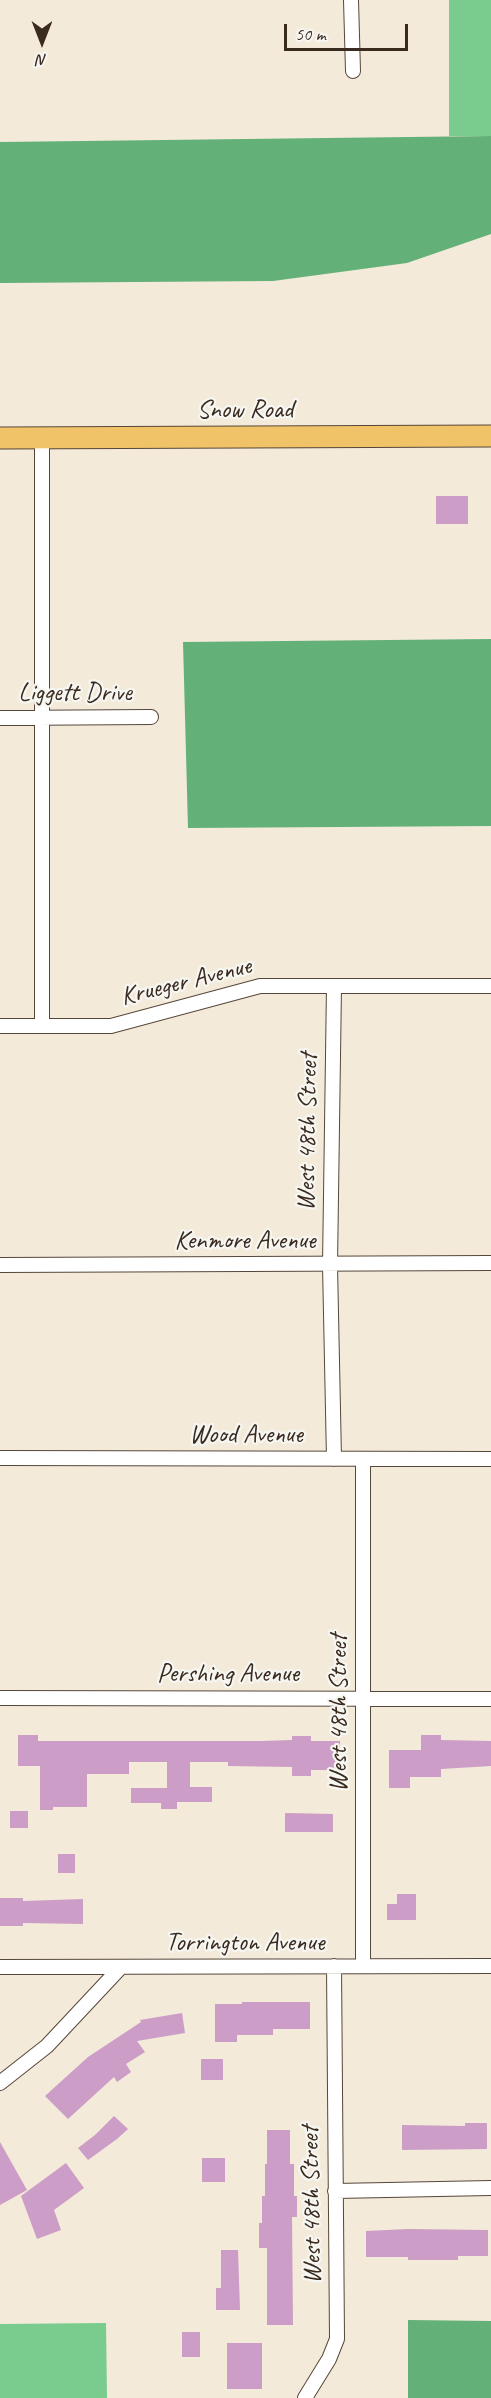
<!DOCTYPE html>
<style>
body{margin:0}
#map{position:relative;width:491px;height:2398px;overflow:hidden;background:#f3ead9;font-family:Caveat,sans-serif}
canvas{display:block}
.north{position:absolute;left:12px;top:12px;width:60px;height:60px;-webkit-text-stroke:4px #f6f6f2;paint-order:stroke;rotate:180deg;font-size:16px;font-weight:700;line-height:24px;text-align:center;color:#3b2a1e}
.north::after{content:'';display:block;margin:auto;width:21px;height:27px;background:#3b2a1e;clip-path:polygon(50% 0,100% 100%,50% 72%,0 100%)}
.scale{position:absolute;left:284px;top:24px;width:124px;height:27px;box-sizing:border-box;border:3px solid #3b2a1e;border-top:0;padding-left:8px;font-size:18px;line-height:21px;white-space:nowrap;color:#3b2a1e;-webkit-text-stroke:4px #f6f6f2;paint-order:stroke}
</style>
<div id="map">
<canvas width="491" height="2398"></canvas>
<div class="north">N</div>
<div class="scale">50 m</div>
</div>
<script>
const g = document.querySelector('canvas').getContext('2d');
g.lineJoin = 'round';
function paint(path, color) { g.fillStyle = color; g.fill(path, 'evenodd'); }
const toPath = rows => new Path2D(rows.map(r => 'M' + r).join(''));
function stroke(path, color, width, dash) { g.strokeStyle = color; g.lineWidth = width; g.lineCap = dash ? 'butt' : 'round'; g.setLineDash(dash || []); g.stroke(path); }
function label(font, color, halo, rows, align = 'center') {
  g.font = font + ' Caveat,sans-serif'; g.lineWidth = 4.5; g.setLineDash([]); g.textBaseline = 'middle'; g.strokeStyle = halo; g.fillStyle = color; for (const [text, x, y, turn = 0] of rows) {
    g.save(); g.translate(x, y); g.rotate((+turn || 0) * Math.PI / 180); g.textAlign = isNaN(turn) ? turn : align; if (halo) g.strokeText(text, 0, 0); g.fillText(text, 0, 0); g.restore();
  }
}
paint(toPath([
 [449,0,491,0,491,136,449,136],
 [106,2323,107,2398,0,2398,0,2324]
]), '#7acc8e');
paint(toPath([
 [491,136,491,234,407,263,273,281,0,283,0,142],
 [491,639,491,826,188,828,183,642],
 [408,2320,491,2321,491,2398,408,2398]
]), '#63b079');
paint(toPath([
 [436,496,468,496,468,524,436,524],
 [18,1735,38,1735,38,1741,262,1741,292,1740,292,1736,311,1736,311,1741,340,1741,340,1770,311,1770,311,1776,292,1776,292,1767,228,1766,228,1762,190,1762,190,1787,212,1787,212,1802,177,1802,177,1809,161,1809,161,1803,131,1803,131,1788,167,1788,167,1762,129,1762,129,1774,87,1774,87,1807,53,1807,53,1810,40,1810,40,1766,18,1766],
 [421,1735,441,1735,441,1740,491,1741,491,1766,441,1769,441,1777,410,1777,410,1788,389,1788,389,1750,421,1750],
 [10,1811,28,1811,28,1828,10,1828],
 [285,1813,333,1814,333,1832,285,1832],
 [58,1854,75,1854,75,1873,58,1873],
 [397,1894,416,1894,416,1920,387,1920,387,1904,397,1904],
 [0,1898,23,1898,23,1901,83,1899,83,1924,23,1923,23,1926,0,1926],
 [242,2002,310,2002,310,2029,273,2029,273,2035,237,2035,237,2042,215,2042,215,2004,242,2004],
 [182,2013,185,2033,137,2041,145,2052,126,2064,131,2072,117,2082,114,2077,68,2119,45,2096,88,2057,141,2022,140,2020],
 [201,2059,223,2059,223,2080,201,2080],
 [114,2116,128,2129,117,2139,88,2160,78,2148,95,2135],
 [465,2123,487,2123,487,2149,402,2150,402,2125,465,2126],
 [267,2130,290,2130,290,2164,294,2164,294,2196,297,2196,297,2217,292,2217,293,2325,267,2325,267,2248,259,2248,259,2223,262,2223,262,2196,265,2196,265,2164,267,2164],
 [0,2142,27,2190,0,2205],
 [202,2158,225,2158,225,2182,202,2182],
 [66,2163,84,2188,54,2210,61,2230,37,2239,21,2196],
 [408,2229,488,2230,488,2256,458,2256,458,2260,408,2260,408,2257,366,2257,366,2231],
 [221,2250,238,2250,240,2310,216,2310,216,2288,221,2288],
 [182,2332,200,2332,200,2357,182,2357],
 [227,2343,262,2343,262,2389,227,2389]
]), '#cc9dc6');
const minor = toPath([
 [351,0,353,71],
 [42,438,42,1026],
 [0,718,151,717],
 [334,986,330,1265,334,1459],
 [0,1026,111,1026,260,986,491,986],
 [0,1265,491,1263],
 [0,1458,491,1459],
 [363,1459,363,1966],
 [0,1698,491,1699],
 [0,1967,491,1966],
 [0,2083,47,2046,121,1967],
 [335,2191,491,2188],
 [305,2398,329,2359,337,2339,334,1966]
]);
const primary = toPath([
 [0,438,491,436]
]);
stroke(minor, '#57473a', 16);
stroke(primary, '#57473a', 23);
stroke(minor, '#fff', 14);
stroke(primary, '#f1c369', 21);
label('26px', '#3b2a1e', '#f6f6f2', [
 ["Snow Road",245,410],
 ["Liggett Drive",75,693],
 ["Krueger Avenue",186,982,-14],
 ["West 48th Street",308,1132,-89],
 ["Kenmore Avenue",245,1241],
 ["Wood Avenue",246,1435],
 ["Pershing Avenue",228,1674],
 ["West 48th Street",339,1713,-90],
 ["Torrington Avenue",245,1943],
 ["West 48th Street",312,2205,-91]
]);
</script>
